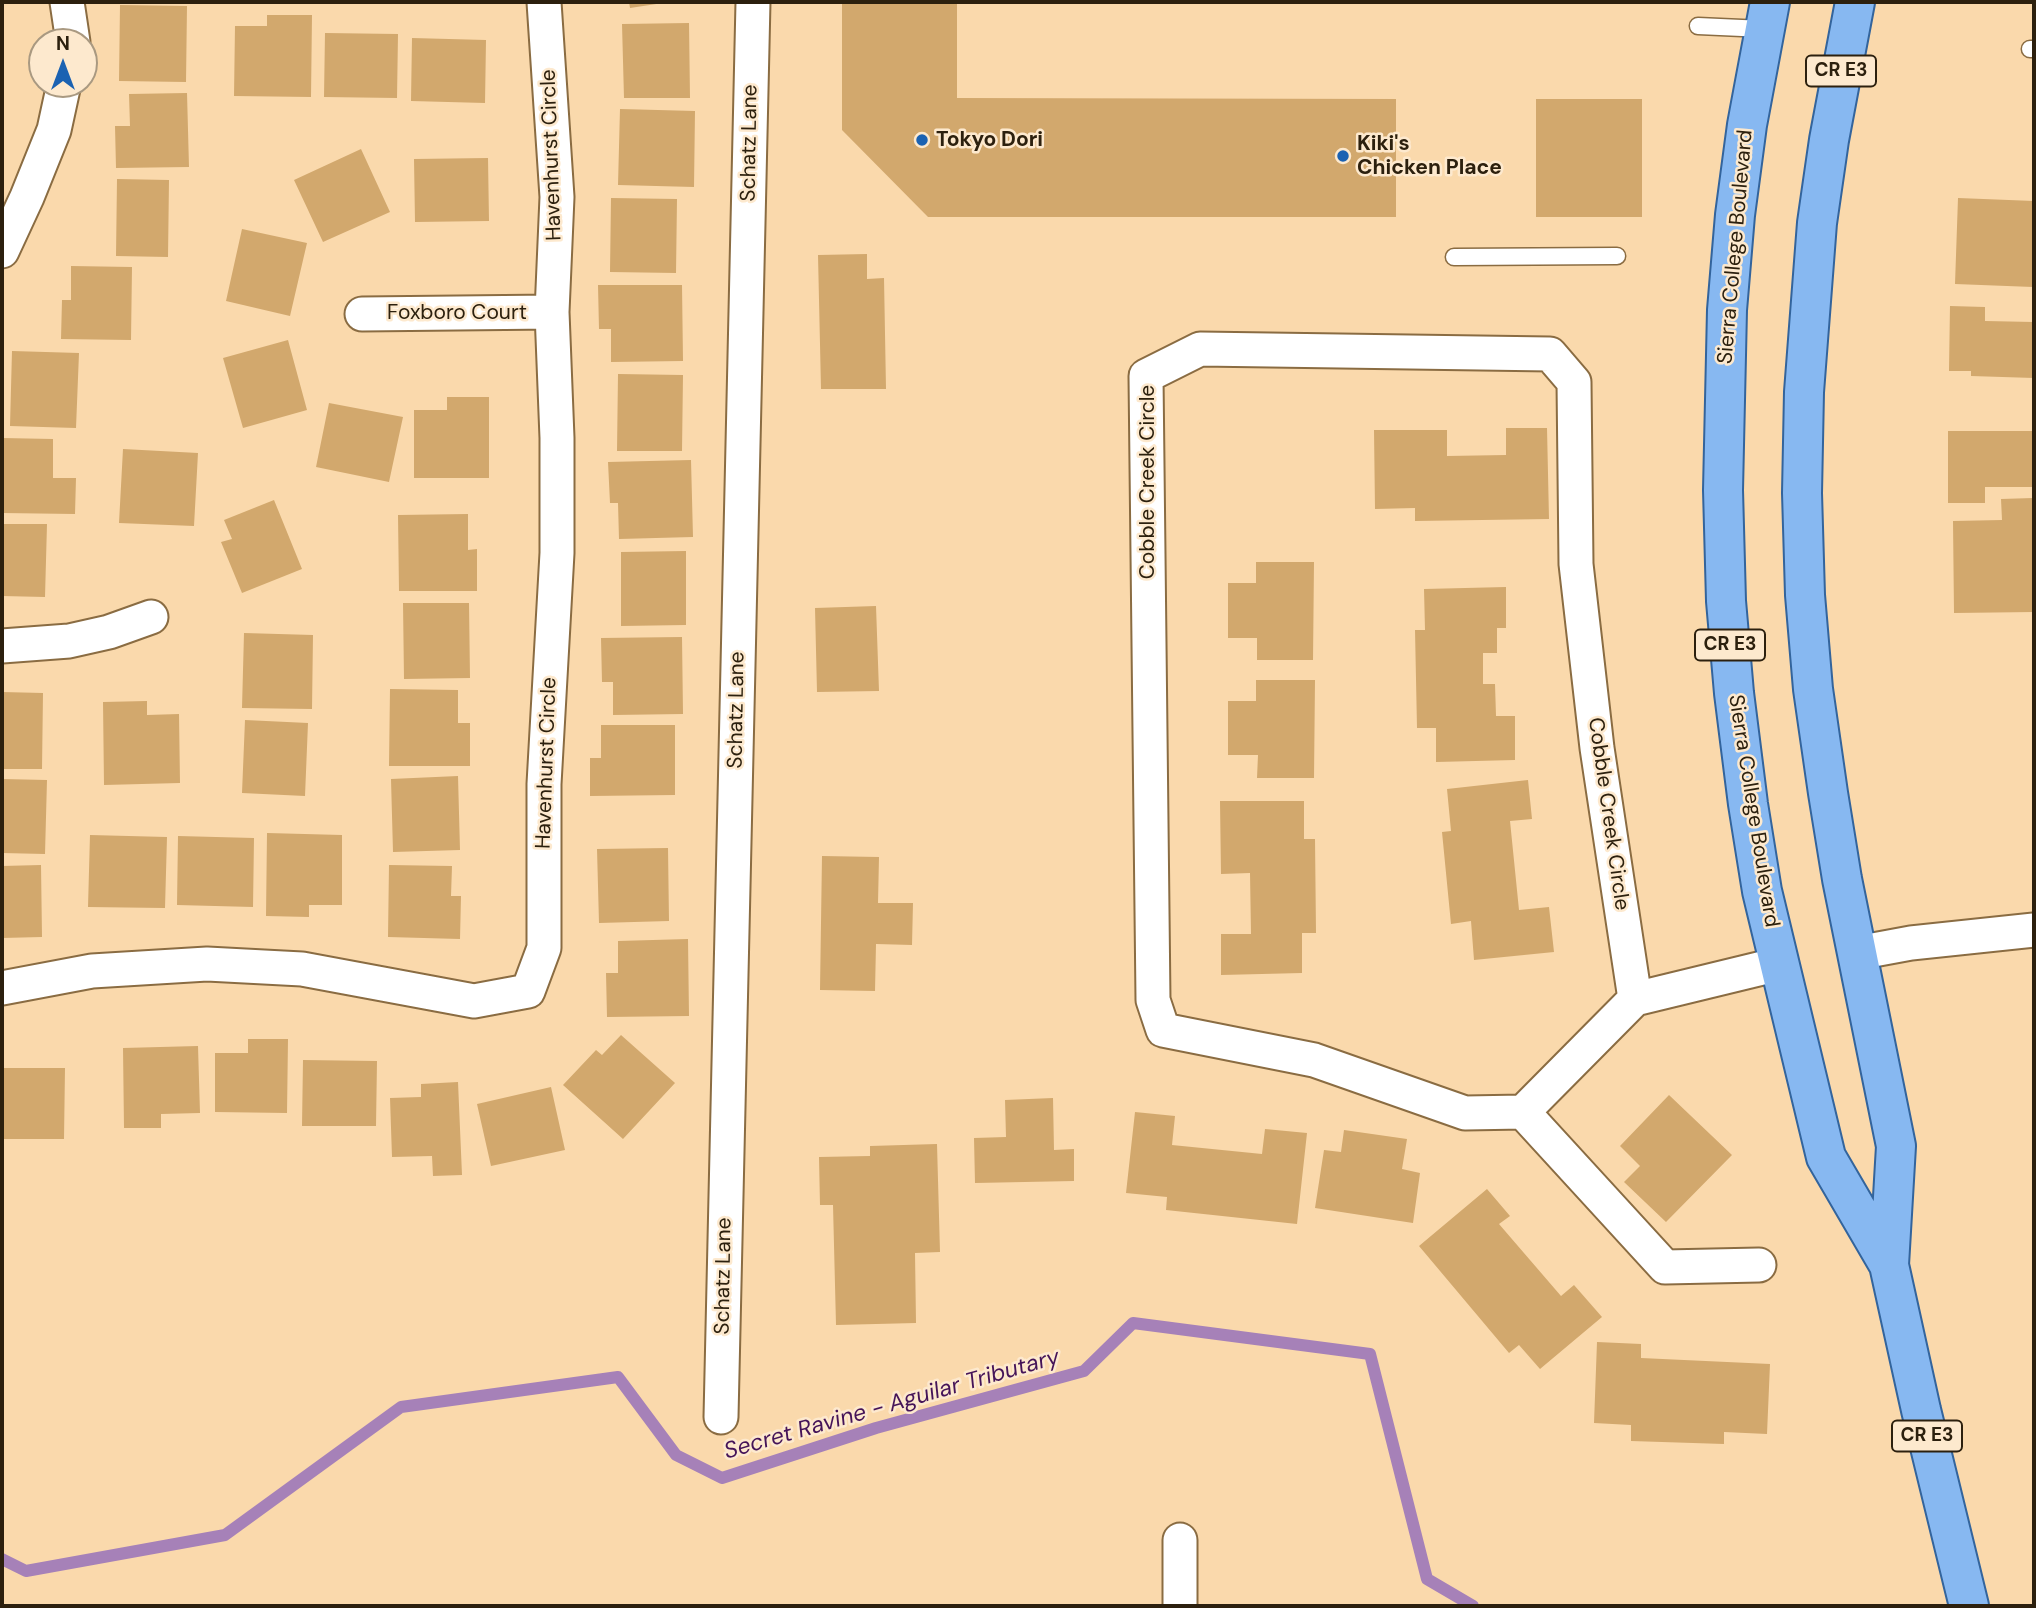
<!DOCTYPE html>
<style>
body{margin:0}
#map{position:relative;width:2036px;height:1608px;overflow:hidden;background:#fad9ac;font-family:"DM Sans",sans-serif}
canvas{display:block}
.frame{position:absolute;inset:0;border:4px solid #2c200e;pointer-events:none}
.north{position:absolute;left:28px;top:28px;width:70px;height:70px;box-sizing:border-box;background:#fde9ce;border:2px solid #a99981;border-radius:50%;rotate:0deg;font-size:19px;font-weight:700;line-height:28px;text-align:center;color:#2c200e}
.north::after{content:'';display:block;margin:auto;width:24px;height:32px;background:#1b62b2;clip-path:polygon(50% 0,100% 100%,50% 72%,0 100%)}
</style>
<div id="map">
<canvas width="2036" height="1608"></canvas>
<div class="frame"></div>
<div class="north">N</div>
</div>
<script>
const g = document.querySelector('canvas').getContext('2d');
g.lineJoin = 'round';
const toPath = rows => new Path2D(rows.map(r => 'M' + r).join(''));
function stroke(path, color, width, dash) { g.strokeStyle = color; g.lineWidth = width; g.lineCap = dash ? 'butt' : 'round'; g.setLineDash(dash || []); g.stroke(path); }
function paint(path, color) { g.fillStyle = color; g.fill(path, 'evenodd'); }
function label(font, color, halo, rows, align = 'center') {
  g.font = font + ' "DM Sans",sans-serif'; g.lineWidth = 5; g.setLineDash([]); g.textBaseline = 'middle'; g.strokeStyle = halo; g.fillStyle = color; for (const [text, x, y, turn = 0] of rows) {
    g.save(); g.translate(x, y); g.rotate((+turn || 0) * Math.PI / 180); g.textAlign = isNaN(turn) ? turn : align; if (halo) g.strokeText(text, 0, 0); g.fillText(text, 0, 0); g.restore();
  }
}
stroke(toPath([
 [2,1559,26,1571,225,1535,401,1407,618,1377,676,1455,722,1478,876,1428,1084,1371,1133,1323,1370,1354,1427,1579,1473,1606]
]), '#a681b8', 12);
paint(toPath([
 [629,2,663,2,663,3,630,8],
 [842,2,957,2,957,98,1396,99,1396,217,928,217,842,130],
 [120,5,187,6,186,82,119,81],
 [267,15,312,15,311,97,234,96,235,26,267,26],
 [689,23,690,98,624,98,622,24],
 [325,33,398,34,397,98,324,97],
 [412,38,486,40,485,103,411,101],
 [187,93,189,167,116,168,115,126,130,126,129,94],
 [1536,99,1642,99,1642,217,1536,217],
 [620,109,695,111,694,187,618,185],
 [361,149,390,212,323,242,294,180],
 [488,158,489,221,415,222,414,159],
 [117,179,169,180,168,257,116,256],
 [611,198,677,199,676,273,610,272],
 [1958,198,2034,201,2033,287,1955,284],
 [242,229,307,243,290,316,226,301],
 [867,254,867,279,884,278,886,389,821,389,818,255],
 [71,266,132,267,131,340,61,339,62,300,71,300],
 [598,285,682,285,683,361,611,362,611,329,599,329],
 [1950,306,1985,307,1985,321,2034,322,2034,378,1971,376,1971,371,1949,371],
 [288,340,307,410,243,428,223,358],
 [12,351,79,353,76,428,10,426],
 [618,374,683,375,682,451,617,451],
 [447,397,489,397,489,478,414,478,414,410,447,410],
 [329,403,403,417,389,482,316,467],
 [1506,428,1547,428,1549,519,1415,521,1415,508,1375,509,1374,430,1447,430,1447,456,1506,455],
 [1948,431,2034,431,2034,487,1985,487,1985,503,1948,503],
 [2,438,53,439,53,478,76,478,75,514,2,513],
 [123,449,198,453,194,526,119,523],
 [691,460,693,537,619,539,618,503,610,503,608,462],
 [2033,498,2034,612,1954,613,1953,521,2002,520,2001,499],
 [274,500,302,569,242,593,221,542,232,539,224,520],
 [468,514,468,550,477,549,477,591,399,591,398,515],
 [2,524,47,524,45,597,2,596],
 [686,551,686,625,621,626,621,552],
 [1256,562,1314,562,1313,660,1257,660,1257,638,1228,638,1228,583,1256,583],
 [1506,587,1506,628,1497,628,1497,653,1483,653,1483,684,1495,684,1496,716,1515,716,1515,760,1436,762,1436,728,1417,728,1415,630,1425,630,1424,589],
 [403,603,469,603,470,678,404,679],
 [876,606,879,691,817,692,815,608],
 [244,633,313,635,312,709,242,708],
 [682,637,683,714,613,715,613,682,602,682,601,638],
 [1256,680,1315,680,1314,778,1257,778,1258,755,1228,755,1228,701,1256,701],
 [390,689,458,690,458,723,470,723,470,766,389,766],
 [2,692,43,693,42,769,2,769],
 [147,701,147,715,179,714,180,783,104,785,103,702],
 [245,720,308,723,305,796,242,793],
 [601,725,675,725,675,795,590,796,590,758,601,758],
 [458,776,460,850,393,852,391,779],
 [2,779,47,780,45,854,2,853],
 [1528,780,1532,819,1510,821,1519,910,1549,907,1554,952,1474,960,1471,921,1451,924,1442,832,1451,831,1447,789],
 [1220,801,1304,801,1304,839,1315,839,1316,933,1302,933,1302,973,1221,975,1221,934,1251,934,1250,873,1221,874],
 [267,833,342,835,342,905,309,905,309,917,266,916],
 [90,835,167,837,165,908,88,907],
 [178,836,254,838,253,907,177,905],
 [668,848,669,921,599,923,597,849],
 [822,856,879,857,878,903,913,903,912,945,876,944,875,991,820,990],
 [41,865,42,937,2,938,2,866],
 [389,865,452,866,451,896,461,896,460,939,388,937],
 [688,939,689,1016,607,1017,606,973,618,973,618,941],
 [621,1035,675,1083,623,1139,563,1085,596,1050,602,1055],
 [248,1039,288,1039,287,1113,215,1112,215,1053,248,1053],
 [198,1046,200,1113,161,1114,161,1128,124,1128,123,1048],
 [303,1060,377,1061,376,1126,302,1126],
 [2,1068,65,1068,64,1139,2,1139],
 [458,1082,462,1175,433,1176,432,1156,392,1157,390,1098,421,1097,421,1084],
 [551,1087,565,1150,491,1166,477,1104],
 [1669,1095,1732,1155,1666,1222,1624,1182,1640,1166,1620,1146],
 [1053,1098,1054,1150,1074,1149,1074,1181,975,1183,974,1138,1006,1137,1005,1100],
 [1135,1112,1175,1116,1172,1145,1262,1154,1265,1129,1307,1133,1297,1224,1166,1210,1167,1197,1126,1193],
 [1344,1130,1407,1139,1402,1169,1420,1173,1413,1223,1315,1208,1324,1150,1341,1152],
 [937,1144,940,1252,915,1253,916,1323,836,1325,833,1205,820,1205,819,1157,870,1156,870,1146],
 [1487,1189,1510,1216,1499,1224,1561,1296,1574,1285,1602,1317,1540,1369,1519,1345,1509,1353,1419,1246],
 [1597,1342,1641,1344,1641,1358,1770,1364,1767,1434,1724,1432,1724,1444,1631,1441,1631,1425,1594,1423]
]), '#d2a86d');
const lane = toPath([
 [1698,26,1764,29],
 [2030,49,2034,49],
 [1454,257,1617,256]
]);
const street = toPath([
 [67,2,73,42],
 [2,251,27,197,54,130,64,84],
 [362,314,552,312],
 [2,646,69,641,109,632,151,617],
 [1857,953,1911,943,2034,930],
 [2,988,92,971,207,964,302,969,474,1001,528,991,544,948,544,784,557,553,557,438,552,312,557,197,544,2],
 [1635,999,1597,748,1576,564,1574,382,1550,354,1200,349,1146,376,1153,1000,1163,1030,1314,1060,1465,1113,1523,1112,1635,999,1779,964],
 [1523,1112,1665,1267,1759,1265],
 [721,1417,753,2],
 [1180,1606,1180,1540]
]);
const primary = toPath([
 [1770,2,1747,125,1735,215,1727,310,1723,490,1726,601,1734,693,1748,804,1762,891,1826,1157,1889,1265],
 [1855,2,1829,140,1817,223,1804,392,1802,493,1805,595,1813,689,1828,793,1842,879,1896,1146,1889,1265,1921,1410,1969,1606]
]);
stroke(lane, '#8a6c42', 19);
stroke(street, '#8a6c42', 37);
stroke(primary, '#33649c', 42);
stroke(lane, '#fff', 16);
stroke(street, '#fff', 33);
stroke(primary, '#87b8f1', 38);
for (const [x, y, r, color] of [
 [922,140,7,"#1b62b2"],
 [1343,156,7,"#1b62b2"]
]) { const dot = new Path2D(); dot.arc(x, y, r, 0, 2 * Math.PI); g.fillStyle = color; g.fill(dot); stroke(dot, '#fde9ce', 2.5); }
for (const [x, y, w] of [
 [1841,71,70],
 [1730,645,70],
 [1927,1436,70]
]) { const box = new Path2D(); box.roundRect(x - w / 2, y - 15.5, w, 31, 5); g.fillStyle = '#fde9ce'; g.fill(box); stroke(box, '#2c200e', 2); }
label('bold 19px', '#2c200e', null, [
 ["CR E3",1841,71],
 ["CR E3",1730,645],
 ["CR E3",1927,1436]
]);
label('bold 21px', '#2c200e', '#fde9ce', [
 ["Tokyo Dori",936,140],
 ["Kiki's",1357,144],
 ["Chicken Place",1357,168]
], 'left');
label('21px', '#2c200e', '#fde9ce', [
 ["Schatz Lane",750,143,-89],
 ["Havenhurst Circle",552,155,-92],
 ["Sierra College Boulevard",1736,247,-85],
 ["Foxboro Court",457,313],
 ["Cobble Creek Circle",1148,482,-90],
 ["Schatz Lane",737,710,-89],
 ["Havenhurst Circle",547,763,-88],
 ["Sierra College Boulevard",1753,811,81],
 ["Cobble Creek Circle",1608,814,82],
 ["Schatz Lane",724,1276,-89]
]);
label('italic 23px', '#451458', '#fde9ce', [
 ["Secret Ravine - Aguilar Tributary",892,1405,-16]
]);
</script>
